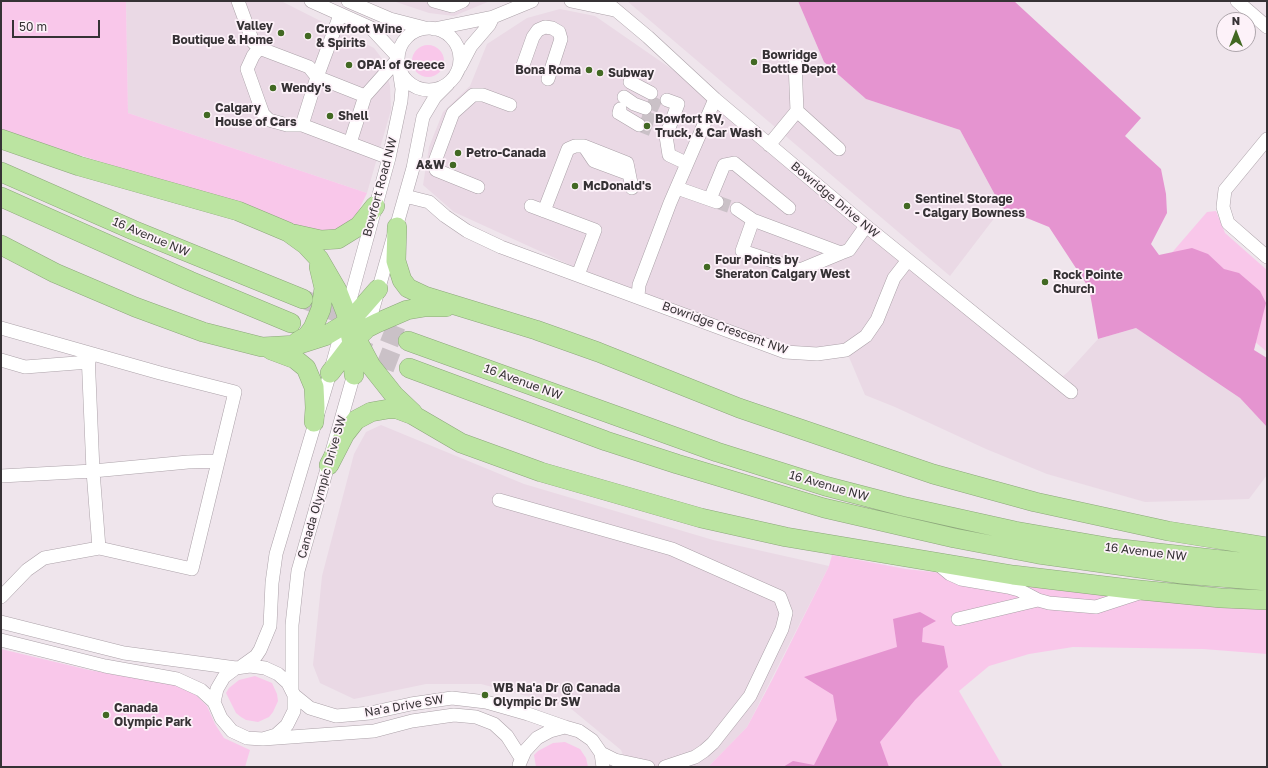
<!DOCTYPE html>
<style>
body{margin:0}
#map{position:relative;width:1268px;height:768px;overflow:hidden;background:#efe5ec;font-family:"Golos Text",sans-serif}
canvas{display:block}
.frame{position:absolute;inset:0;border:2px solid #363235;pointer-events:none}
.north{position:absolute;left:1216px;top:12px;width:40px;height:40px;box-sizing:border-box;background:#fdf2f9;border:1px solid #ada5ab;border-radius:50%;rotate:0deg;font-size:11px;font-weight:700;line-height:16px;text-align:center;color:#363235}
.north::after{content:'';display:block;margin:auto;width:14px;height:18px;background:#426923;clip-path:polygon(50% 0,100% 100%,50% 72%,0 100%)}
.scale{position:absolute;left:12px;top:20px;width:88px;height:18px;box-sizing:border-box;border:2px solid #363235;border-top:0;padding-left:5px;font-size:12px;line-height:14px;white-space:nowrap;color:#363235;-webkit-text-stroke:3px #fdf2f9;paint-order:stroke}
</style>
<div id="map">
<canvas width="1268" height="768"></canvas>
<div class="frame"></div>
<div class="north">N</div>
<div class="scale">50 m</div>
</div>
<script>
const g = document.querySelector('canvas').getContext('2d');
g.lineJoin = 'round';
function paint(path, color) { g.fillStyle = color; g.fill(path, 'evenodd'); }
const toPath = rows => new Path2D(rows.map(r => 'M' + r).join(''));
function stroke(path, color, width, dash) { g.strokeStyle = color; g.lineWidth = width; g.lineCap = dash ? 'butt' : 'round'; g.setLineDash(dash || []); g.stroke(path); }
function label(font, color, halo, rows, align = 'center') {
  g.font = font + ' "Golos Text",sans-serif'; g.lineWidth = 3.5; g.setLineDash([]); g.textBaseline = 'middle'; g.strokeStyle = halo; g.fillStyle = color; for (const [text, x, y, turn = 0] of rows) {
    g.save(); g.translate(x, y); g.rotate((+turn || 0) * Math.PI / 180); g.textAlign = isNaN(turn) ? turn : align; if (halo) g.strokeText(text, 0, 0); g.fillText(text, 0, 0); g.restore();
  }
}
paint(toPath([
 [126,1,281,1,374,48,383,60,390,86,391,110,367,193,128,113],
 [393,1,490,1,454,16,429,13],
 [627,1,798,1,824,62,866,99,960,130,1002,208,950,276],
 [560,9,595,16,715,99,1057,381,1068,372,1098,339,1136,328,1240,398,1267,427,1267,475,1249,499,1145,502,1047,474,986,449,895,407,865,395,846,350,785,352,638,296,454,212,423,185,429,147,443,112,470,86,487,44,527,18],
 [381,425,524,484,713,540,829,566,747,727,708,767,628,767,621,750,569,707,481,684,426,684,354,699,320,683,313,665,322,576,354,454,366,432]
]), '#ead9e5');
paint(toPath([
 [1,1,126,1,128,113,367,193,356,216,344,229,308,235,233,204,1,130],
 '412 61a16 16 0 1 1 32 0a16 16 0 1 1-32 0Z',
 [1216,211,1225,233,1267,270,1267,352,1163,263,1207,212],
 [832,555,906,569,1267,610,1267,654,1203,649,1073,647,1029,654,989,666,959,691,1003,767,708,767,747,727,772,680,829,566],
 [1,649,89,670,180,686,195,694,207,706,215,724,224,738,250,750,245,767,1,767],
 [255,676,272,683,277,694,278,701,273,712,269,717,258,722,246,720,241,717,236,713,226,693,229,688,239,680],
 [565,742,580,749,586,758,588,767,536,767,534,755,538,751,553,743]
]), '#f9c7ea');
paint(toPath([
 [798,1,1014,1,1141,118,1125,136,1161,169,1166,194,1167,213,1151,244,1159,255,1192,248,1208,254,1224,269,1239,273,1260,291,1266,303,1254,350,1267,358,1267,427,1240,398,1136,328,1098,339,1089,288,1049,227,1002,208,960,130,866,99,824,62],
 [920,612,936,621,923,628,922,642,944,646,948,667,915,700,880,742,889,767,783,767,793,761,814,765,837,720,833,695,804,677,897,647,893,619]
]), '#e594d0');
stroke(toPath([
 [648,101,663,108],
 [642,116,658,122],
 [639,125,655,131],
 [717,202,737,209]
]), '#cac1c7', 13, [13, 6]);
stroke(toPath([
 [303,299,408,341],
 [352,346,409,368]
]), '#cac1c7', 19, [19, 10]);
const minor = toPath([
 [238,1,253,42,259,48,309,67,317,77,365,96,398,59],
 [311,1,371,28,398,57],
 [348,1,390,19,425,28],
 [434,1,452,6,463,1],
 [571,1,614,10],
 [605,1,648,37,715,99,866,226,1071,392],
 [1237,1,1267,27],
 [340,15,317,77,302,125,389,158],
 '398 59a31 31 0 1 1 62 0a31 31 0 1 1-62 0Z',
 [434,29,493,17,532,1],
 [259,48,253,56,247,69,263,114,269,120,287,125,302,125],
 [795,62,797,111],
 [460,67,471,46,489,25,493,17],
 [522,68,533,37,538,30,545,27,552,28,559,32,561,39,548,79],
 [630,82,651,93],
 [624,97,634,104,645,108],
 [667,100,678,104,666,136,669,155,686,163],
 [620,109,619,113,639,125],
 [1267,139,1225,190,1223,207,1228,223,1267,257],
 [350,143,365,96],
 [769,145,797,111,839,149],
 [584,146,594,161,629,174],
 [478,187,436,170,434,164,453,113,473,95,483,95,510,105],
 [677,188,717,202],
 [405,196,429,202,445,216,467,231,501,247,785,352,817,354,846,350,866,336,877,320,894,278,908,260],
 [710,199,724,165,734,163,789,208],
 [531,206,595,230,578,275],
 [737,209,753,220],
 [544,211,568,149,575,146,584,146,627,163,632,188],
 [841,253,753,220,742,251,800,270,841,253,849,250,866,226],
 [638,296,639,285,670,203,715,99],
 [1,328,160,373,235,392,192,569,99,548],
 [366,333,413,168,423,117,435,97,448,84],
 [88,353,93,471,188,462,217,461],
 [1,360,25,367,89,362],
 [1,476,93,471,99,548,44,558,27,570,1,597],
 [499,500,672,549,780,597,786,613,782,629,750,696,713,743,704,751,695,757,665,767],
 [938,564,950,574,961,579,1008,587,1019,590,1038,600,1049,603,1096,607,1139,593],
 [958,619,1038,600],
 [1,622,124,653,236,668],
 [1,640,105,666,177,679,201,690,214,702],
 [242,666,256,656,260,650,270,626,272,583,276,554,330,373,389,158,401,101,402,89,399,70],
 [250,666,265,668,278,674,288,683,294,695,294,711,287,725,276,735,263,739,247,738,232,731,221,718,214,702,217,689,224,677,236,668,250,666],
 [292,689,292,625,298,571,356,367],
 [294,695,310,708,336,716,370,713,411,704,452,698,486,702,528,714,565,727],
 [263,739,374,731,412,721,454,715,476,717,494,724,507,736,521,758],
 [601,753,615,760,648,767],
 [519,765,525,751,537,738,550,731,565,727,579,731,592,740,601,753,603,767]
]);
const highway = toPath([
 [1,139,79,166,238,211,288,232,306,245,319,259,337,290,346,313,352,343,354,375],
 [1,172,133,230,303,299],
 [1,197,190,281,291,323],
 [397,227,396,261,402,280,408,288,425,296,536,330,598,352,739,408,933,474,1035,502,1168,531,1267,547],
 [294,234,321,240,338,239,359,226,375,206],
 [1,245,55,273,135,307,203,332,262,347,297,345,325,336,350,321,378,289],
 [355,336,371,366,394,395,413,413],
 [408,341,717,452,825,486,902,506,1015,531,1113,548,1267,565],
 [297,342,307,336,313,328,321,309,324,288,319,267],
 [271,350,295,359,306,368,314,387,315,408,314,422],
 [409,368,606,441,677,464,824,508,954,538,1038,554,1182,574,1267,581],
 [330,373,356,339,367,328,377,323,407,310,425,307,446,307],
 [329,465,345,434,356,420,371,412,388,409,397,409,413,415,461,443,541,472,701,518,786,537,1013,575,1130,589,1221,598,1267,600]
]);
stroke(minor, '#aca2a9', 14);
stroke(highway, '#8ca67b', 20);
stroke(minor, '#fff', 13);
stroke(highway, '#bbe4a1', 19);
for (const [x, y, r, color] of [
 [281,33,4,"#426923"],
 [308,36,4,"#426923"],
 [754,62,4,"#426923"],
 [349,65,4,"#426923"],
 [589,70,4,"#426923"],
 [600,73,4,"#426923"],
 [273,88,4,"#426923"],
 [207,115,4,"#426923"],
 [330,116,4,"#426923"],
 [647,126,4,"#426923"],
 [458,153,4,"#426923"],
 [453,165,4,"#426923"],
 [575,186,4,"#426923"],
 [907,206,4,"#426923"],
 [707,267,4,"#426923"],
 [1045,282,4,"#426923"],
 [485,695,4,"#426923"],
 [106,715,4,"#426923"]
]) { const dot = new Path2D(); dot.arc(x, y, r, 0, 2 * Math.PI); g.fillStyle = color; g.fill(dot); stroke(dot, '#fdf2f9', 1.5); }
label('bold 12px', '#363235', '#fdf2f9', [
 ["Valley",273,26,"right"],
 ["Boutique & Home",273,40,"right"],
 ["Crowfoot Wine",316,29],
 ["& Spirits",316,43],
 ["Bowridge",762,55],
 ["Bottle Depot",762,69],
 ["OPA! of Greece",357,65],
 ["Bona Roma",581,70,"right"],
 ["Subway",608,73],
 ["Wendy's",281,88],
 ["Calgary",215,108],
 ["House of Cars",215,122],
 ["Shell",338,116],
 ["Bowfort RV,",655,119],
 ["Truck, & Car Wash",655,133],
 ["Petro-Canada",466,153],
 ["A&W",445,165,"right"],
 ["McDonald's",583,186],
 ["Sentinel Storage",915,199],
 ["- Calgary Bowness",915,213],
 ["Four Points by",715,260],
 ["Sheraton Calgary West",715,274],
 ["Rock Pointe",1053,275],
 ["Church",1053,289],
 ["WB Na'a Dr @ Canada",493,688],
 ["Olympic Dr SW",493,702],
 ["Canada",114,708],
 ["Olympic Park",114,722]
], 'left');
label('12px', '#363235', '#fdf2f9', [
 ["Bowfort Road NW",380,187,-75],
 ["Bowridge Drive NW",835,200,40],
 ["16 Avenue NW",151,237,23],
 ["Bowridge Crescent NW",725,328,20],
 ["16 Avenue NW",523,382,20],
 ["16 Avenue NW",829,486,16],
 ["Canada Olympic Drive SW",322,487,-74],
 ["16 Avenue NW",1146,552,7],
 ["Na'a Drive SW",404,706,-10]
]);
</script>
